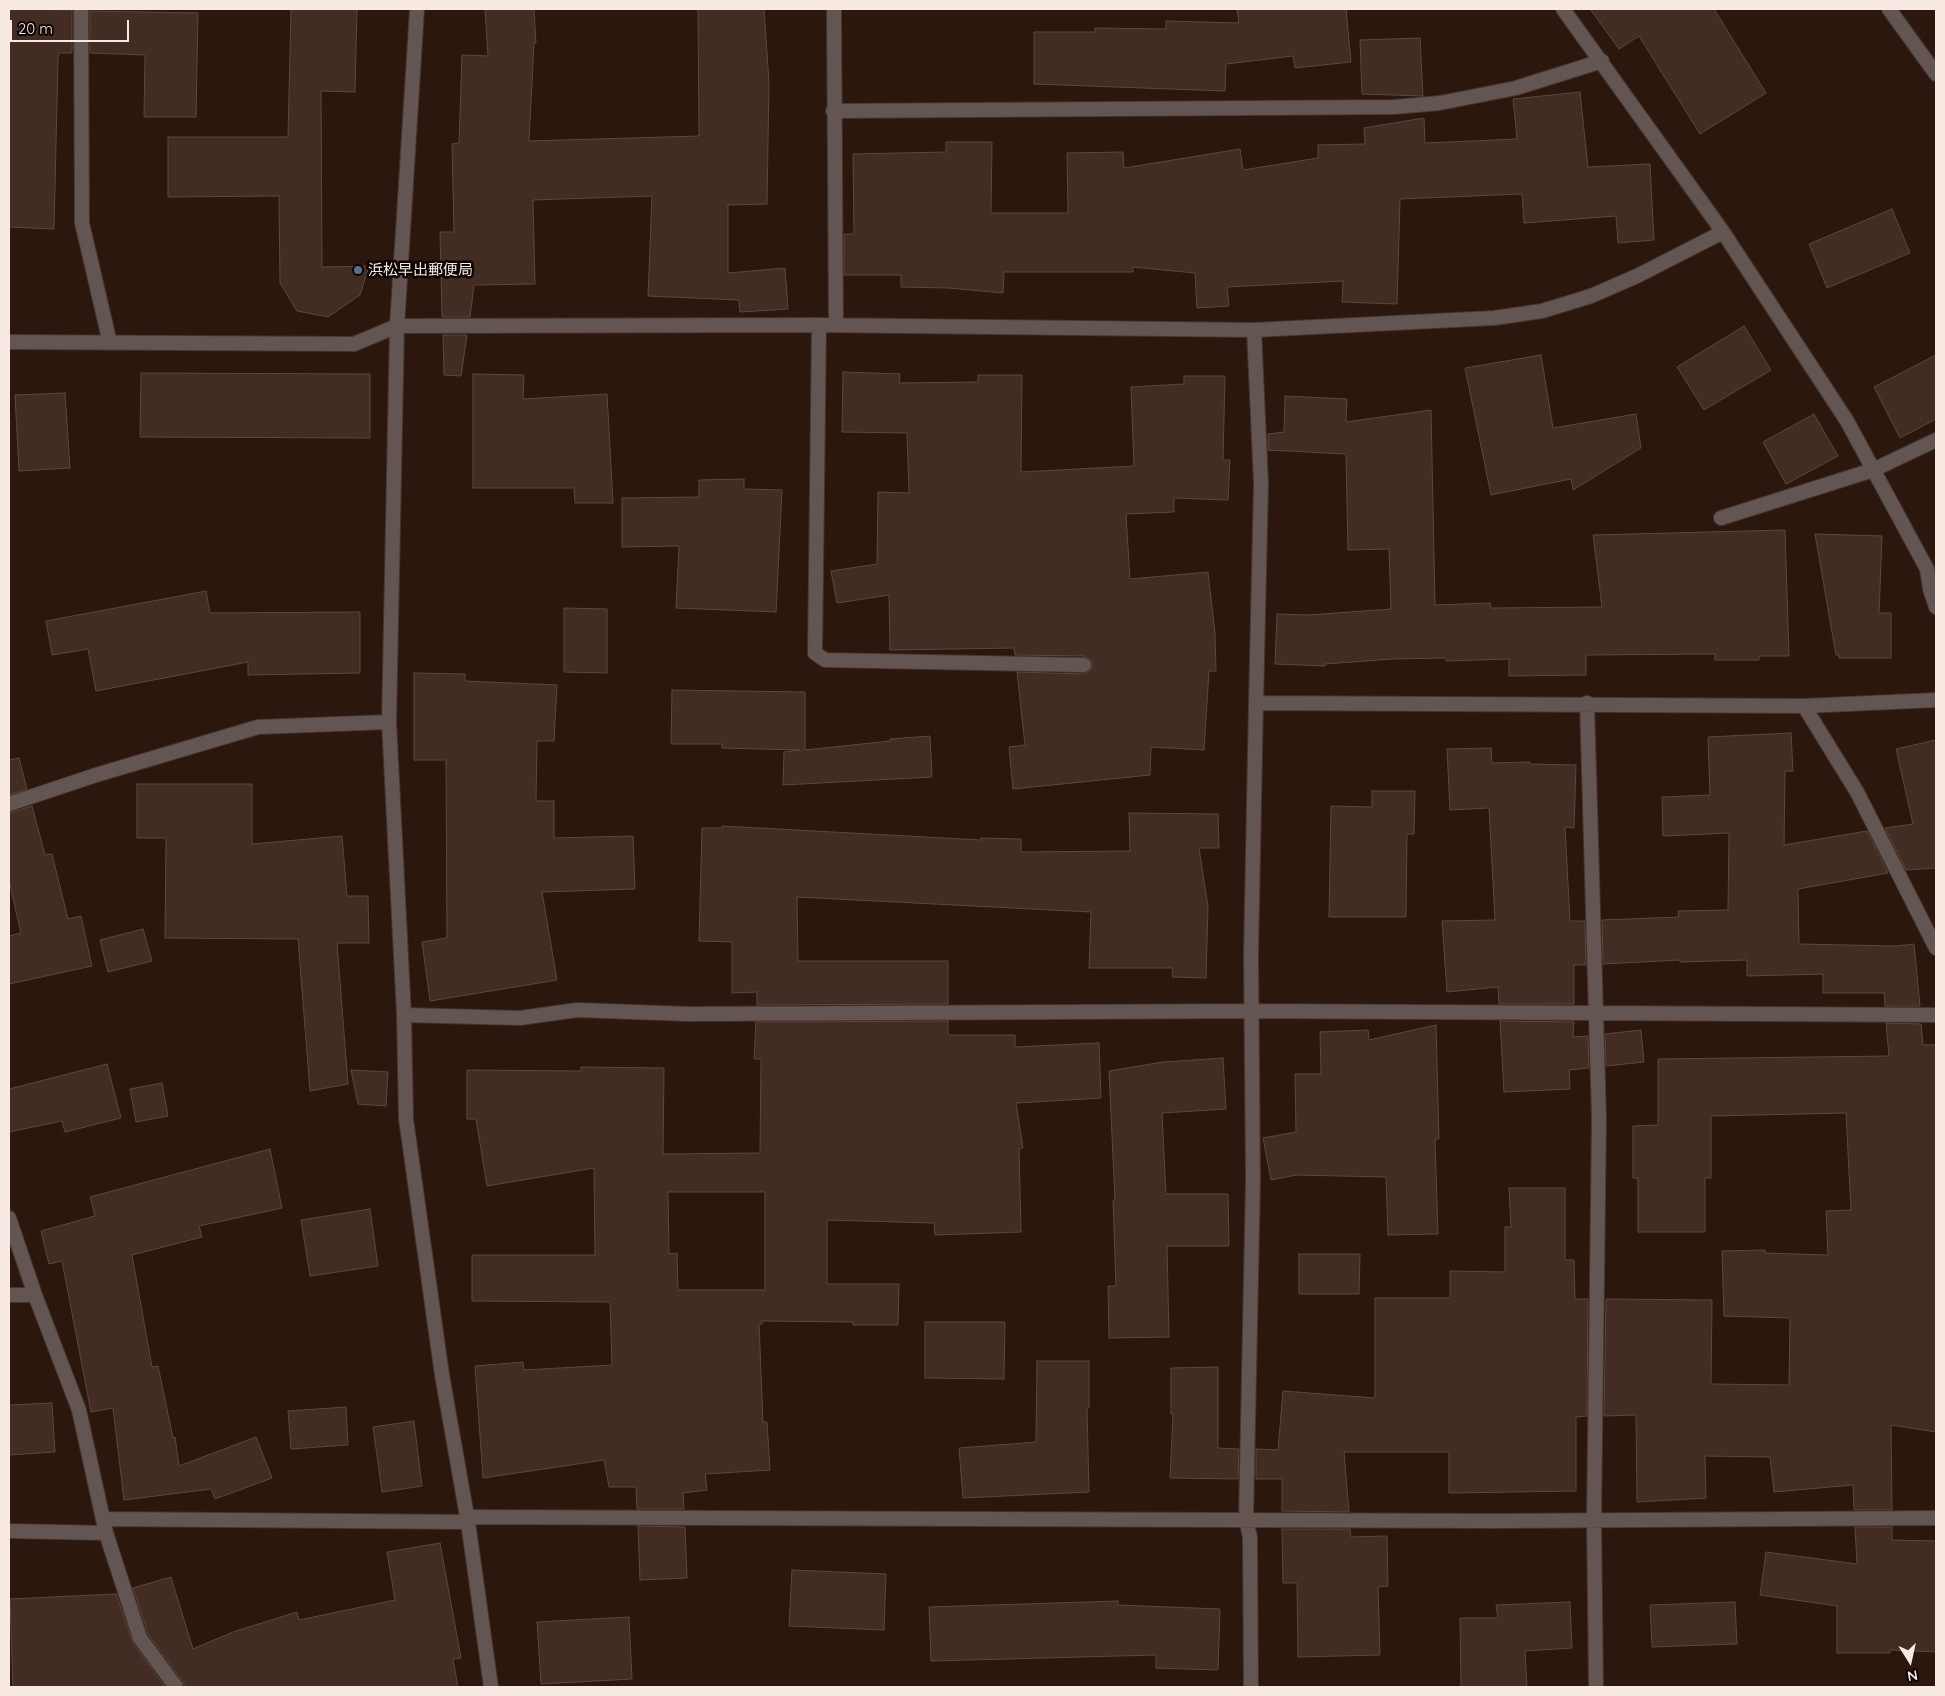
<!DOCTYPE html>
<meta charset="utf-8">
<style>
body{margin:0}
#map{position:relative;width:1945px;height:1696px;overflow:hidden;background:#2b170e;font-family:Quicksand,sans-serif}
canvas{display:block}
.frame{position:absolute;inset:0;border:10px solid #f8e9e3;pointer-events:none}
.north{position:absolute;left:1885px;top:1636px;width:50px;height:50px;-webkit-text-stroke:4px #0d0503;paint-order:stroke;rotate:170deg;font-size:14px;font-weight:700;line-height:20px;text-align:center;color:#f8e9e3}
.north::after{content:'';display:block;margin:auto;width:18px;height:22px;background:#f8e9e3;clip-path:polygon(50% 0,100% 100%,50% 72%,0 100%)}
.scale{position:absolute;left:10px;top:20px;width:119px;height:22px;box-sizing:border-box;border:2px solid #f8e9e3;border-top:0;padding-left:6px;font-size:15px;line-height:18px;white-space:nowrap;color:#f8e9e3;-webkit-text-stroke:4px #0d0503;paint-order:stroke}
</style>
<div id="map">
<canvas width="1945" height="1696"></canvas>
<div class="frame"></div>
<div class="north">N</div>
<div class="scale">20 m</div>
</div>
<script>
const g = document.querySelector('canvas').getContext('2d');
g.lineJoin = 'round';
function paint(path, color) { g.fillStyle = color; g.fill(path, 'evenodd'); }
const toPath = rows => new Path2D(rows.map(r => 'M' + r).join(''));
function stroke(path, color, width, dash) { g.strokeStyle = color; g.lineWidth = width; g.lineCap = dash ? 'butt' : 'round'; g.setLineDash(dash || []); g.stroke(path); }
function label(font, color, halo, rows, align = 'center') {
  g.font = font + ' Quicksand,"Noto Sans JP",sans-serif'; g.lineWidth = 5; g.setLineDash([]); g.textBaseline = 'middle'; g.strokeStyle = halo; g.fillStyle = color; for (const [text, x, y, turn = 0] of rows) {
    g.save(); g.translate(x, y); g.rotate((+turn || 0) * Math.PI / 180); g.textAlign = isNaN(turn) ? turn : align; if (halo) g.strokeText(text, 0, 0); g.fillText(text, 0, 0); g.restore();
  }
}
const building = toPath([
 [9,9,72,10,72,53,59,53,58,59,54,229,9,227,9,9],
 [291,9,357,9,355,92,321,91,322,267,369,266,360,295,328,317,297,311,280,283,279,196,168,197,168,137,288,137,291,9],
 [485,9,534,9,536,43,534,43,529,141,699,136,698,9,764,9,769,82,767,204,728,205,728,273,785,268,788,309,740,312,739,300,648,296,652,196,533,200,535,284,474,285,470,317,442,317,440,232,454,232,452,144,459,143,462,55,488,56,485,9],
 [1237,9,1346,9,1351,62,1295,68,1293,56,1226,64,1225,91,1034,84,1034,32,1095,32,1095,28,1166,29,1166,21,1239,23,1237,9],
 [1590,9,1714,9,1766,93,1700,134,1639,36,1619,49,1590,9],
 [90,11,198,13,196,117,144,117,145,55,90,53,90,11],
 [1420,38,1423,96,1362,94,1360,40,1420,38],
 [1580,92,1588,167,1650,164,1654,240,1618,243,1616,216,1524,223,1522,194,1400,199,1397,304,1342,302,1343,281,1227,287,1229,306,1197,308,1195,273,1133,267,1133,272,1004,272,1003,293,948,288,901,287,901,275,844,275,844,234,854,234,853,154,946,152,946,142,992,142,991,213,1068,213,1067,153,1123,152,1124,168,1240,149,1243,170,1318,158,1318,145,1365,144,1364,128,1424,118,1425,143,1517,139,1513,99,1580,92],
 [1892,209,1910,253,1827,288,1809,244,1892,209],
 [1744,326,1771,370,1704,410,1677,367,1744,326],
 [443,335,467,335,461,376,444,375,443,335],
 [1541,355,1553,428,1636,414,1641,448,1573,490,1571,479,1491,495,1465,368,1541,355],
 [1936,355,1936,419,1900,438,1874,387,1936,355],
 [843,372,900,374,899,383,978,382,978,375,1022,375,1021,472,1134,466,1131,387,1184,384,1184,376,1225,376,1223,460,1230,460,1228,500,1174,498,1174,512,1126,514,1130,579,1208,572,1215,633,1216,671,1209,671,1204,750,1151,747,1150,775,1013,789,1009,747,1025,745,1017,672,1084,674,1092,669,1092,661,1084,656,1015,655,1014,648,890,650,889,595,837,603,831,571,877,564,878,492,909,493,907,433,842,432,843,372],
 [141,373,370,374,370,438,140,437,141,373],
 [473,374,524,375,523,399,607,394,613,503,575,503,574,488,473,488,473,374],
 [65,393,70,468,19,471,15,395,65,393],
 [1285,396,1347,399,1346,422,1431,410,1435,605,1490,603,1491,608,1602,607,1593,535,1785,530,1789,656,1759,656,1759,660,1715,660,1715,654,1586,655,1586,675,1509,676,1509,659,1446,661,1446,658,1392,659,1325,664,1325,666,1275,664,1277,614,1308,615,1391,609,1389,549,1348,550,1346,454,1268,450,1268,434,1284,432,1285,396],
 [1814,414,1838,456,1786,484,1763,442,1814,414],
 [744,479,744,489,782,490,776,612,676,608,679,546,622,547,622,498,699,497,699,480,744,479],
 [1815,534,1882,536,1879,613,1891,613,1891,658,1839,658,1839,655,1836,655,1815,534],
 [206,591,210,613,360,612,360,673,248,675,248,662,96,691,88,649,52,655,46,621,206,591],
 [564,608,607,609,607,673,564,672,564,608],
 [414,673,465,674,465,681,557,685,554,741,537,741,536,801,554,801,554,838,633,836,635,889,542,892,557,980,430,1001,422,942,447,938,446,760,414,760,414,673],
 [672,690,805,692,805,750,890,741,890,739,930,736,932,777,783,785,784,752,800,750,722,748,722,744,671,744,672,690],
 [1791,733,1793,771,1785,771,1784,845,1867,831,1888,873,1798,889,1799,944,1896,946,1914,944,1920,1006,1885,1006,1884,993,1823,993,1823,974,1747,976,1747,960,1680,962,1680,960,1603,964,1602,920,1679,917,1678,911,1728,910,1729,833,1663,836,1662,797,1710,795,1708,737,1791,733],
 [1936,740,1936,868,1906,870,1885,828,1913,824,1896,749,1936,740],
 [1491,748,1492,763,1530,762,1530,764,1576,765,1574,828,1565,827,1570,921,1585,921,1586,965,1574,965,1574,1004,1499,1004,1498,987,1447,992,1442,921,1495,920,1489,808,1450,810,1447,749,1491,748],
 [19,758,27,789,9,795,9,760,19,758],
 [137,784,252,784,252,844,342,836,347,896,368,896,369,943,337,943,348,1084,310,1091,298,939,165,938,166,838,137,838,137,784],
 [1372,791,1415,791,1414,834,1407,834,1406,917,1329,917,1331,806,1372,807,1372,791],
 [32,806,45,855,52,854,68,919,81,916,92,966,9,984,9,936,21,933,9,881,9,813,32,806],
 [1129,813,1218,814,1219,848,1199,848,1208,907,1206,978,1172,977,1173,968,1089,968,1091,912,797,897,798,961,948,961,948,1004,757,1005,757,992,732,993,732,942,699,941,702,828,722,828,722,826,981,840,981,838,1021,839,1021,852,1130,851,1129,813],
 [143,929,152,961,108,972,100,940,143,929],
 [948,1021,948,1035,1015,1035,1015,1047,1099,1043,1101,1098,1016,1103,1023,1148,1019,1149,1021,1232,935,1235,934,1223,827,1220,827,1284,899,1284,898,1325,853,1325,853,1322,762,1321,762,1324,759,1324,763,1422,767,1422,770,1470,705,1474,707,1490,683,1493,684,1509,637,1509,636,1487,609,1487,604,1460,483,1478,475,1366,523,1362,524,1370,612,1365,610,1302,472,1301,472,1255,595,1255,594,1168,487,1186,476,1119,467,1119,467,1070,581,1071,581,1067,664,1068,663,1154,760,1153,761,1059,754,1059,756,1022,948,1021],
 [668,1192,765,1192,765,1290,678,1290,677,1253,669,1254,668,1192],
 [1500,1021,1574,1022,1573,1037,1588,1036,1589,1068,1569,1070,1570,1089,1504,1092,1500,1021],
 [1886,1023,1921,1024,1923,1045,1936,1045,1936,1432,1891,1425,1892,1510,1854,1510,1853,1485,1774,1492,1770,1457,1705,1456,1706,1498,1637,1502,1636,1415,1604,1416,1606,1299,1712,1300,1711,1384,1789,1385,1790,1318,1724,1316,1722,1251,1765,1250,1765,1253,1828,1255,1826,1211,1851,1210,1846,1113,1711,1116,1711,1178,1705,1178,1705,1232,1638,1232,1638,1178,1633,1178,1633,1126,1658,1125,1658,1059,1889,1056,1886,1023],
 [1436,1025,1439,1139,1435,1139,1438,1234,1388,1235,1386,1177,1296,1175,1271,1180,1263,1138,1296,1132,1295,1074,1321,1074,1320,1032,1368,1030,1369,1040,1436,1025],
 [1641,1030,1644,1062,1606,1066,1605,1034,1641,1030],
 [1223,1058,1226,1109,1162,1113,1166,1194,1228,1194,1229,1246,1167,1246,1169,1337,1109,1338,1108,1286,1116,1286,1113,1200,1115,1200,1109,1071,1163,1062,1223,1058],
 [107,1064,121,1118,65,1132,62,1121,9,1132,9,1089,107,1064],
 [351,1070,388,1072,386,1106,358,1104,351,1070],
 [162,1083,168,1116,136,1122,130,1089,162,1083],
 [270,1149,282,1208,199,1226,202,1237,132,1255,152,1367,158,1366,173,1438,175,1437,179,1466,256,1437,272,1478,215,1499,211,1489,124,1500,113,1408,91,1412,62,1261,49,1264,41,1231,95,1216,90,1197,270,1149],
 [1509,1188,1565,1188,1565,1260,1574,1260,1575,1299,1588,1299,1587,1416,1576,1417,1576,1491,1449,1493,1449,1452,1344,1452,1349,1512,1282,1511,1282,1479,1256,1479,1256,1449,1278,1450,1283,1391,1375,1398,1375,1298,1450,1298,1450,1271,1505,1272,1505,1227,1511,1227,1509,1188],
 [370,1209,378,1266,310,1276,301,1220,370,1209],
 [1299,1254,1360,1254,1359,1294,1299,1294,1299,1254],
 [925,1322,1005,1322,1004,1379,925,1378,925,1322],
 [1037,1361,1089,1361,1089,1408,1087,1408,1089,1492,963,1498,959,1448,1036,1442,1037,1361],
 [1218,1367,1218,1448,1239,1449,1238,1479,1170,1478,1173,1414,1171,1414,1171,1368,1218,1367],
 [52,1403,55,1452,9,1455,9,1405,52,1403],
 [346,1407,348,1445,291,1449,288,1411,346,1407],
 [414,1421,422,1486,382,1492,373,1427,414,1421],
 [638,1526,685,1527,687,1578,640,1580,638,1526],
 [1855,1527,1892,1527,1892,1540,1936,1541,1936,1652,1890,1650,1890,1653,1837,1653,1837,1606,1760,1595,1766,1552,1857,1564,1855,1527],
 [1282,1529,1350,1529,1351,1537,1387,1536,1388,1586,1378,1587,1380,1655,1298,1657,1297,1583,1283,1583,1282,1529],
 [440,1543,461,1658,453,1659,458,1687,185,1687,183,1682,148,1634,133,1588,171,1577,193,1649,233,1632,297,1612,299,1620,395,1600,387,1552,440,1543],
 [792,1570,886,1574,884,1630,789,1626,792,1570],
 [116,1594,133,1643,165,1687,13,1687,10,1599,116,1594],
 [1118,1601,1118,1605,1220,1609,1218,1670,1156,1668,1156,1655,931,1661,929,1607,1118,1601],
 [1570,1602,1572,1648,1525,1651,1527,1687,1461,1687,1460,1618,1498,1618,1496,1605,1570,1602],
 [1735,1602,1737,1644,1652,1647,1650,1605,1735,1602],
 [629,1617,632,1679,541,1684,537,1622,629,1617]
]);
paint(building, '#422c23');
stroke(building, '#5f473d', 1);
const minor = toPath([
 [81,9,82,223,110,343],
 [834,9,836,325],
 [1563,9,1723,232,1847,421,1927,569,1930,589,1936,607],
 [1889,9,1936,74],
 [833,111,1394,107,1440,103,1516,88,1602,61],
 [819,325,815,653,825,660,1084,665],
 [1254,330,1261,483,1256,703,1804,706,1936,700],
 [9,342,354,344,397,326,819,325,1254,330,1494,318,1542,311,1591,296,1637,276,1723,232],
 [1721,518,1873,470,1936,440],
 [1587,703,1599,1118,1594,1519,1596,1687],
 [1804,706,1857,792,1936,948],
 [9,804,96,775,258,727,389,722],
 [404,1015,520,1018,577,1010,689,1014,1252,1011,1936,1015],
 [9,1218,35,1295,79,1410,106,1533,140,1638,176,1687],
 [9,1295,35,1295],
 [467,1517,1496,1521,1936,1518],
 [103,1519,468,1522],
 [9,1531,106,1533],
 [1251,1687,1250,1537,1246,1520,1253,1180,1251,954,1256,703]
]);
const tertiary = toPath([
 [417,9,397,326,389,722,404,1015,406,1119,442,1375,468,1522,491,1687]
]);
stroke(minor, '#48342c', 16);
stroke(tertiary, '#48342c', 16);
stroke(minor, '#635652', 14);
stroke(tertiary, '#635652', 14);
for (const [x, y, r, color] of [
 [358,270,5,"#5c6f8a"]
]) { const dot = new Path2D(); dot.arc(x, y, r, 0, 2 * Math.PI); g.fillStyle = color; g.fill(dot); stroke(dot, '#0d0503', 2); }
label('15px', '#f8e9e3', '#0d0503', [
 ["浜松早出郵便局",368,270]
], 'left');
</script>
